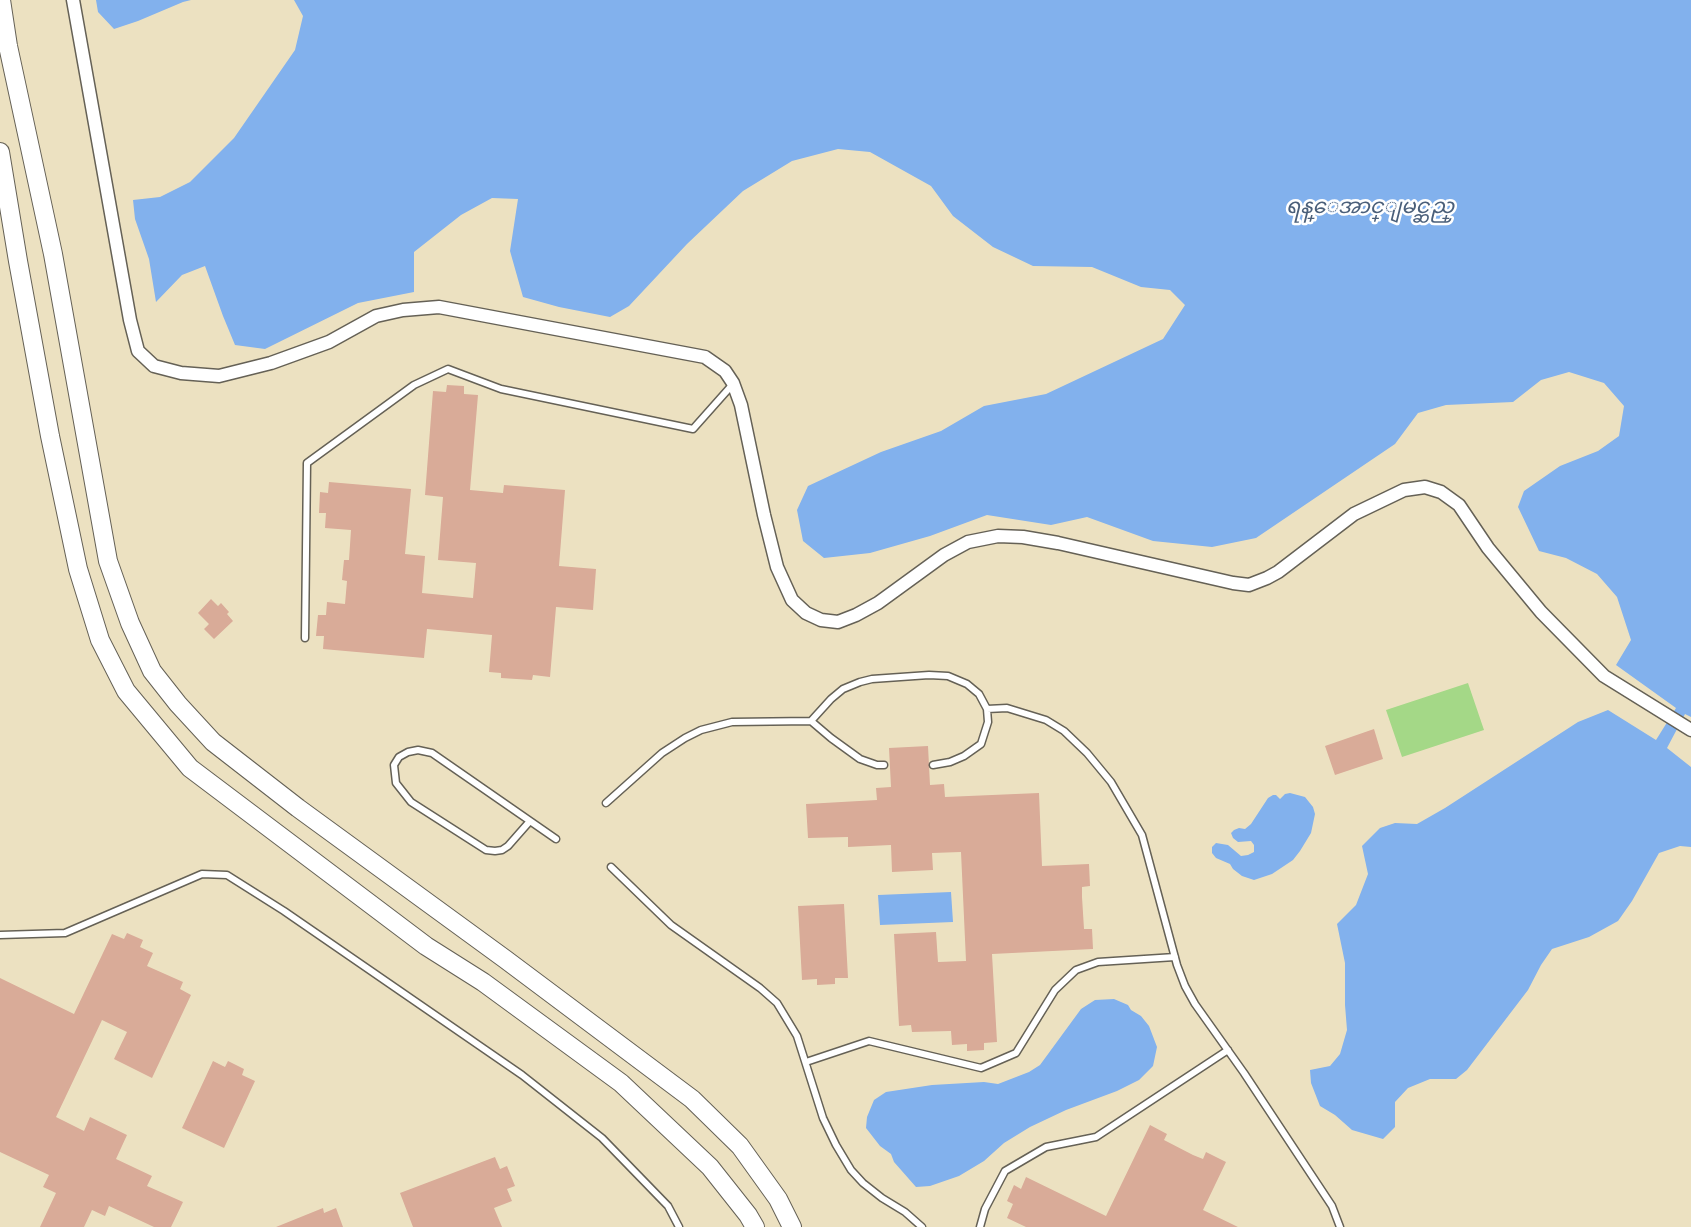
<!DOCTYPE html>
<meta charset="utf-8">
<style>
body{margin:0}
canvas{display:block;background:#ece1c1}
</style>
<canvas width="1691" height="1227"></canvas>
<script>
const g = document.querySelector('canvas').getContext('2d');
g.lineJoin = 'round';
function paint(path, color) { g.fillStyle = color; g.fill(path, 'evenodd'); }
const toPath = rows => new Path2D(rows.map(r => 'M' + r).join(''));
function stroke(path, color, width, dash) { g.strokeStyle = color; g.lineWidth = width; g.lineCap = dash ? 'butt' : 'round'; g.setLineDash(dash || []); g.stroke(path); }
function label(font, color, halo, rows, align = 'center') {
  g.font = font + ' "Sorts Mill Goudy","Noto Sans Myanmar",serif'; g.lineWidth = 5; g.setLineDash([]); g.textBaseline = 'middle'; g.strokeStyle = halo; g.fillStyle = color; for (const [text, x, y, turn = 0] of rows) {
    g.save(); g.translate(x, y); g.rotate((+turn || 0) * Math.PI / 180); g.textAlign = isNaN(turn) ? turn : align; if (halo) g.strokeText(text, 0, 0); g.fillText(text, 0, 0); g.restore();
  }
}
paint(toPath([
 [1468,683,1484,730,1402,757,1386,710]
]), '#a4d887');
paint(toPath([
 [96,0,191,0,183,2,138,21,114,29,98,12],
 [294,0,1691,0,1691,717,1685,714,1667,748,1691,767,1691,847,1680,846,1659,853,1632,901,1618,921,1589,937,1552,949,1541,965,1528,990,1467,1070,1456,1079,1430,1079,1408,1088,1395,1102,1395,1127,1383,1139,1352,1130,1335,1115,1320,1106,1311,1083,1310,1070,1330,1066,1340,1054,1347,1030,1345,1005,1345,963,1337,924,1356,905,1368,874,1362,846,1380,828,1395,823,1417,824,1445,808,1578,722,1608,710,1656,740,1676,708,1616,665,1631,640,1617,597,1597,574,1566,558,1539,551,1518,507,1524,491,1560,466,1598,451,1619,436,1624,406,1604,383,1569,372,1541,380,1513,402,1446,405,1418,413,1395,444,1256,538,1212,547,1153,541,1087,517,1051,525,987,515,930,536,870,553,824,558,803,541,797,510,808,486,881,452,941,431,984,406,1046,394,1163,339,1185,305,1170,290,1141,287,1092,267,1033,266,993,247,953,216,931,186,870,152,838,149,792,161,743,191,687,244,629,306,610,317,559,307,523,297,510,251,518,199,492,198,461,215,414,252,414,292,358,303,265,349,235,345,223,316,205,266,182,275,156,302,149,259,135,219,133,200,160,197,190,182,234,138,295,50,303,16],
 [1290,793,1305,797,1313,807,1315,814,1311,833,1300,851,1293,860,1272,874,1254,880,1242,876,1233,869,1230,864,1216,858,1212,853,1212,847,1216,843,1228,845,1241,856,1248,855,1254,852,1254,845,1251,841,1238,842,1233,838,1231,833,1234,830,1239,828,1245,829,1251,824,1268,798,1273,795,1276,795,1280,799,1285,794],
 [951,892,953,922,880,925,878,895],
 [1114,999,1128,1005,1131,1010,1141,1016,1149,1026,1157,1047,1153,1066,1139,1080,1117,1091,1066,1110,1030,1127,1004,1143,984,1161,959,1176,930,1186,916,1187,894,1162,891,1154,880,1146,866,1128,867,1117,874,1100,886,1092,932,1085,984,1082,998,1084,1029,1072,1040,1065,1081,1009,1095,1000]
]), '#82b1ed');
paint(toPath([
 [447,385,464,386,464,394,478,395,470,490,503,493,504,485,565,490,559,566,596,569,593,610,556,607,550,677,533,675,532,680,501,678,501,673,489,672,492,635,427,629,424,658,323,649,324,636,316,636,318,615,326,615,327,602,345,604,347,581,342,580,344,560,349,560,351,530,325,528,326,513,319,513,320,492,328,493,329,482,411,489,405,554,425,556,422,593,473,598,476,563,438,560,443,497,425,495,433,391,446,392],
 [211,599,218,606,221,603,229,612,227,614,233,621,214,639,204,629,209,624,198,613],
 [1374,729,1383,759,1335,775,1325,746],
 [928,746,930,785,944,784,945,797,1039,793,1042,866,1089,864,1090,886,1082,887,1082,897,1084,929,1092,929,1093,949,992,954,997,1042,984,1043,984,1050,967,1051,967,1044,952,1045,951,1031,912,1032,911,1025,899,1026,894,934,936,932,938,962,966,961,961,852,932,853,933,870,892,872,891,845,848,847,848,837,808,838,806,804,877,800,876,788,891,787,889,748],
 [844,904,848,978,835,978,835,984,817,985,817,979,802,980,798,906],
 [127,933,143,940,140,947,153,953,147,966,183,982,180,989,191,995,152,1078,114,1059,127,1032,102,1020,56,1117,84,1131,90,1117,127,1135,116,1159,152,1176,147,1186,183,1202,171,1227,154,1227,109,1206,105,1216,92,1210,84,1227,40,1227,56,1193,43,1187,49,1175,0,1152,0,978,74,1014,112,934,124,939],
 [213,1061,225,1067,228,1061,244,1069,242,1075,255,1081,224,1148,182,1128],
 [1150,1125,1167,1134,1164,1140,1193,1155,1203,1159,1206,1152,1226,1162,1203,1210,1238,1227,1026,1227,1007,1218,1013,1204,1007,1201,1014,1185,1021,1189,1026,1177,1106,1216],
 [495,1157,500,1169,507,1166,515,1186,507,1189,512,1201,494,1208,502,1227,413,1227,400,1193],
 [323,1208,324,1213,336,1208,343,1227,276,1227]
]), '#d9ab98');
const lane = toPath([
 [305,638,307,463,414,385,448,369,501,389,693,429,733,384],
 [987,709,1007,708,1046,720,1064,731,1087,753,1111,782,1142,835,1177,965,1185,986,1195,1004,1244,1073,1332,1206,1340,1227],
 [811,721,831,699,843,689,860,682,872,679,929,675,948,676,967,684,979,694,987,709,988,722,981,744,964,756,950,762,933,765],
 [606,803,662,753,685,738,701,730,732,722,811,721,831,738,860,759,877,765,884,765],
 [530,821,508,846,502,850,495,851,486,850,411,802,396,783,394,765,399,757,408,752,418,750,432,753,556,839],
 [611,867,671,925,760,988,777,1003,797,1036,823,1118,836,1145,851,1170,863,1183,882,1198,905,1212,922,1227],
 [0,935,65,933,202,874,227,875,284,911,522,1075,602,1138,668,1206,679,1227],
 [806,1062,869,1041,981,1068,1016,1053,1055,990,1076,970,1098,962,1175,957],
 [980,1227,985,1209,1005,1171,1046,1147,1096,1137,1228,1050]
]);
const street = toPath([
 [73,0,130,320,138,351,154,366,181,373,219,376,271,363,329,342,376,316,403,310,439,307,705,357,725,371,733,383,741,405,764,515,777,567,792,600,806,613,821,620,838,622,856,615,878,603,944,555,968,542,998,536,1023,537,1058,543,1233,583,1249,585,1267,578,1278,572,1354,514,1404,490,1425,487,1441,492,1459,505,1488,548,1541,612,1604,676,1691,730]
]);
const secondary = toPath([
 [1,0,8,46,53,254,108,561,130,623,152,671,178,704,213,742,298,808,505,959,692,1099,740,1146,778,1199,792,1227],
 [0,152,18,261,50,436,78,569,100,640,126,691,190,768,426,946,483,982,621,1083,710,1167,748,1215,755,1227]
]);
stroke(lane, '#656156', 9);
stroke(street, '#656156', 15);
stroke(secondary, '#656156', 20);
stroke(lane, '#fff', 6);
stroke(street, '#fff', 12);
stroke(secondary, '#fff', 18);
label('italic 21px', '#4a5f7a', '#fff', [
 ["ရန္ေအာင္ျမင္ဆည္",1370,209]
]);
</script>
